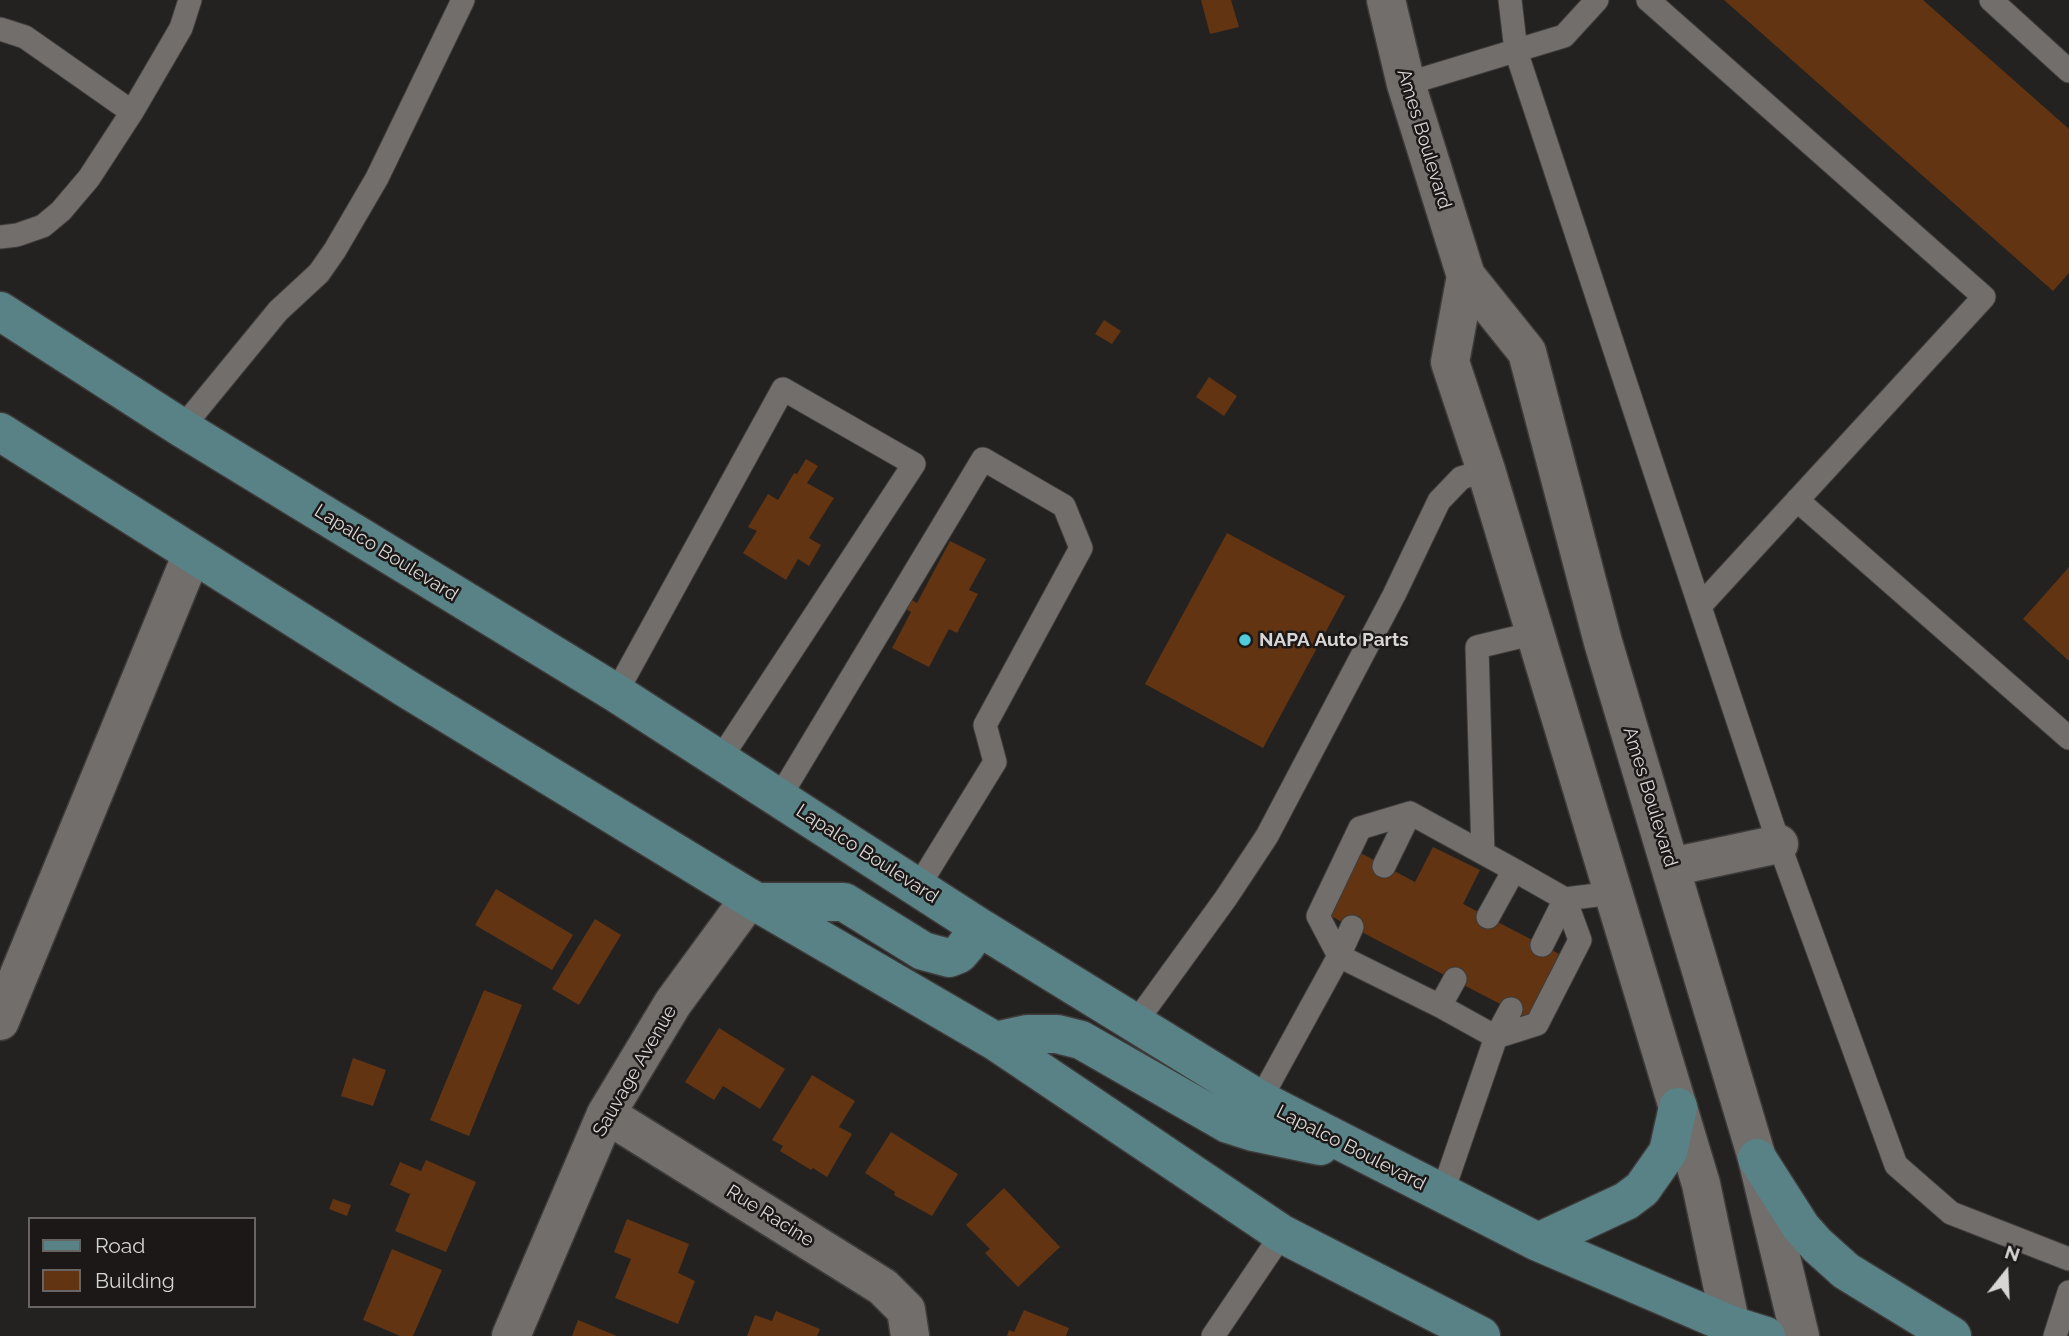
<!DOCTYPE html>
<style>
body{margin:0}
#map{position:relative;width:2069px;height:1336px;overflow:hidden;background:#242220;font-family:Raleway,sans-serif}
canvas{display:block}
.legend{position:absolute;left:28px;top:1217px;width:228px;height:91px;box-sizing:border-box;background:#1b1817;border:2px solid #676463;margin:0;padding:9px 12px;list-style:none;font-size:21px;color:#d8d6d5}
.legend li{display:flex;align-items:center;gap:14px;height:35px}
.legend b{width:35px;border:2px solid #676463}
.north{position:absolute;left:1971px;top:1238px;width:70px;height:70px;-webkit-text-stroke:5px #1b1817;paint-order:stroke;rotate:18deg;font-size:19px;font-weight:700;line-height:28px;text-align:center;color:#d8d6d5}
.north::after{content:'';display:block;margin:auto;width:24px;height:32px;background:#d8d6d5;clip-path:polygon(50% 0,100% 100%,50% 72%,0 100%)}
</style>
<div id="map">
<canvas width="2069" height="1336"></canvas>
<ul class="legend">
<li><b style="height:9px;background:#598287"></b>Road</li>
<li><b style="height:19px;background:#623411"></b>Building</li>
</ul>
<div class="north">N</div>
</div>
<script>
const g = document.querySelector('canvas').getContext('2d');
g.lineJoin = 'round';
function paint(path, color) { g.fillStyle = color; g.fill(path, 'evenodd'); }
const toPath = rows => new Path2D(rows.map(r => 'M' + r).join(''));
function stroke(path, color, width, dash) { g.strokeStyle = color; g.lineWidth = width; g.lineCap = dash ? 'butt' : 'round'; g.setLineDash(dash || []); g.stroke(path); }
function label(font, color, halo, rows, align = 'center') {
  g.font = font + ' Raleway,sans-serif'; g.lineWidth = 5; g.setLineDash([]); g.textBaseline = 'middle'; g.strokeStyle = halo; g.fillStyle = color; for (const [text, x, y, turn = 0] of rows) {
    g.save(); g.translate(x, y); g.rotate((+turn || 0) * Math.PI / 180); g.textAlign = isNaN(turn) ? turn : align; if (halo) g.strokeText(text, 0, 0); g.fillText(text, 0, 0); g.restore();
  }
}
paint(toPath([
 [1201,0,1231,0,1239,27,1210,34],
 [1724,0,1923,0,2069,129,2069,273,2053,291],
 [1104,320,1121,331,1112,344,1095,334],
 [1209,377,1237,396,1224,416,1196,397],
 [806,459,818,466,807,483,834,498,809,538,821,545,809,566,798,559,786,580,743,553,757,531,748,527,768,494,778,500,794,473,797,474],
 [1227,533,1345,596,1263,748,1145,684],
 [950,541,986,559,969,590,978,594,957,633,949,629,929,667,892,648,911,612,904,608,909,598,917,603],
 [2069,567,2069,661,2023,619],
 [1433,847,1480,870,1463,904,1565,957,1533,1021,1323,912,1355,850,1415,882],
 [496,889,573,935,552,970,475,925],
 [595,919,621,935,579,1005,552,989],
 [484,990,522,1005,469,1136,430,1120],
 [719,1028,785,1069,760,1109,723,1086,714,1100,685,1082],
 [353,1058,386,1070,373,1106,341,1096],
 [812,1075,855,1101,839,1127,852,1134,827,1177,813,1168,811,1170,780,1151,783,1146,772,1140],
 [891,1132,958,1174,932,1216,894,1195,895,1192,865,1173],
 [426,1160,476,1182,446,1252,395,1231,410,1194,390,1185,400,1162,421,1171],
 [1004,1188,1060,1247,1018,1287,985,1253,990,1249,966,1225],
 [333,1199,351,1205,347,1216,329,1209],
 [627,1219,689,1244,678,1273,695,1281,678,1324,615,1298,631,1259,614,1252],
 [392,1249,442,1270,413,1336,400,1336,363,1320],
 [1024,1310,1069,1328,1066,1336,1007,1336,1009,1330,1014,1332],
 [776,1311,820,1329,817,1336,747,1336,755,1315,772,1321],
 [578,1320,617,1336,572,1336]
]), '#623411');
const service = toPath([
 [1510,0,1516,51,1653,466,1779,844,1896,1165,1951,1213,2069,1259],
 [1648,0,1984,297,1700,606],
 [1991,0,2069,71],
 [0,29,25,37,132,112],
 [1406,84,1564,36,1597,0],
 [0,237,17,235,43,226,61,211,89,178,132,112,181,28,190,0],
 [182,428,278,311,319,273,335,250,377,178,463,0],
 [1797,500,2069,738],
 [616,693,783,389,914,464,719,761],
 [779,798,983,459,1064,506,1081,548,985,725,995,762,918,887],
 [1483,853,1477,647,1535,633],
 [1384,866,1410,813],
 [1514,870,1565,899,1542,945],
 [1339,956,1318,916,1360,828,1410,813,1514,870,1488,917],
 [1339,956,1352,927],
 [1440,1006,1455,979],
 [1136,1022,1226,898,1267,836,1394,595,1439,501,1461,478,1486,470],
 [1496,1037,1537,1024,1580,940,1565,899,1613,893],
 [1496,1037,1511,1009],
 [1260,1100,1339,956,1440,1006,1496,1037,1442,1194],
 [1213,1336,1282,1234],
 [2055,1336,2069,1292]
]);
const minor = toPath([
 [1671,867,1779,844],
 [0,1021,192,554],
 [606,1114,883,1287,906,1310,910,1336],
 [511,1336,606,1114,673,1003,750,898]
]);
const tertiary = toPath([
 [1386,0,1406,84,1466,276,1527,352,1603,642,1757,1158,1800,1336],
 [1466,276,1450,362,1486,470,1701,1184,1733,1336]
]);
const primary = toPath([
 [0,311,182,428,616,693,979,927,1260,1100,1538,1242,1731,1325,1766,1336],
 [0,432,407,689,756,902,995,1041,1282,1234,1481,1336],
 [758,902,844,902,923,951,949,958,959,954,965,947,979,927],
 [995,1041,1027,1034,1057,1034,1081,1040,1228,1124,1253,1132,1320,1146],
 [1757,1158,1801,1227,1817,1245,1846,1271,1952,1336],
 [1538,1242,1626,1201,1642,1189,1668,1152,1678,1107]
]);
stroke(service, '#3e3c3b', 25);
stroke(minor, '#3e3c3b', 41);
stroke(tertiary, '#3e3c3b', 41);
stroke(primary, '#3e3c3b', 41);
stroke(service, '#716e6c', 23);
stroke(minor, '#716e6c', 38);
stroke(tertiary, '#716e6c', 38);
stroke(primary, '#598287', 38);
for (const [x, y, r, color] of [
 [1245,640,7,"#52cbda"]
]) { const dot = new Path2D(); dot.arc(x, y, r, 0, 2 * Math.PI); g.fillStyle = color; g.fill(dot); stroke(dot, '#1b1817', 2.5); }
label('19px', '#d8d6d5', '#1b1817', [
 ["Ames Boulevard",1424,139,73],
 ["Lapalco Boulevard",386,553,32],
 ["Ames Boulevard",1650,797,73],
 ["Lapalco Boulevard",867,854,33],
 ["Sauvage Avenue",635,1071,-60],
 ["Lapalco Boulevard",1351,1148,27],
 ["Rue Racine",770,1216,32]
]);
label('bold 19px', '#d8d6d5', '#1b1817', [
 ["NAPA Auto Parts",1259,640]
], 'left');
</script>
